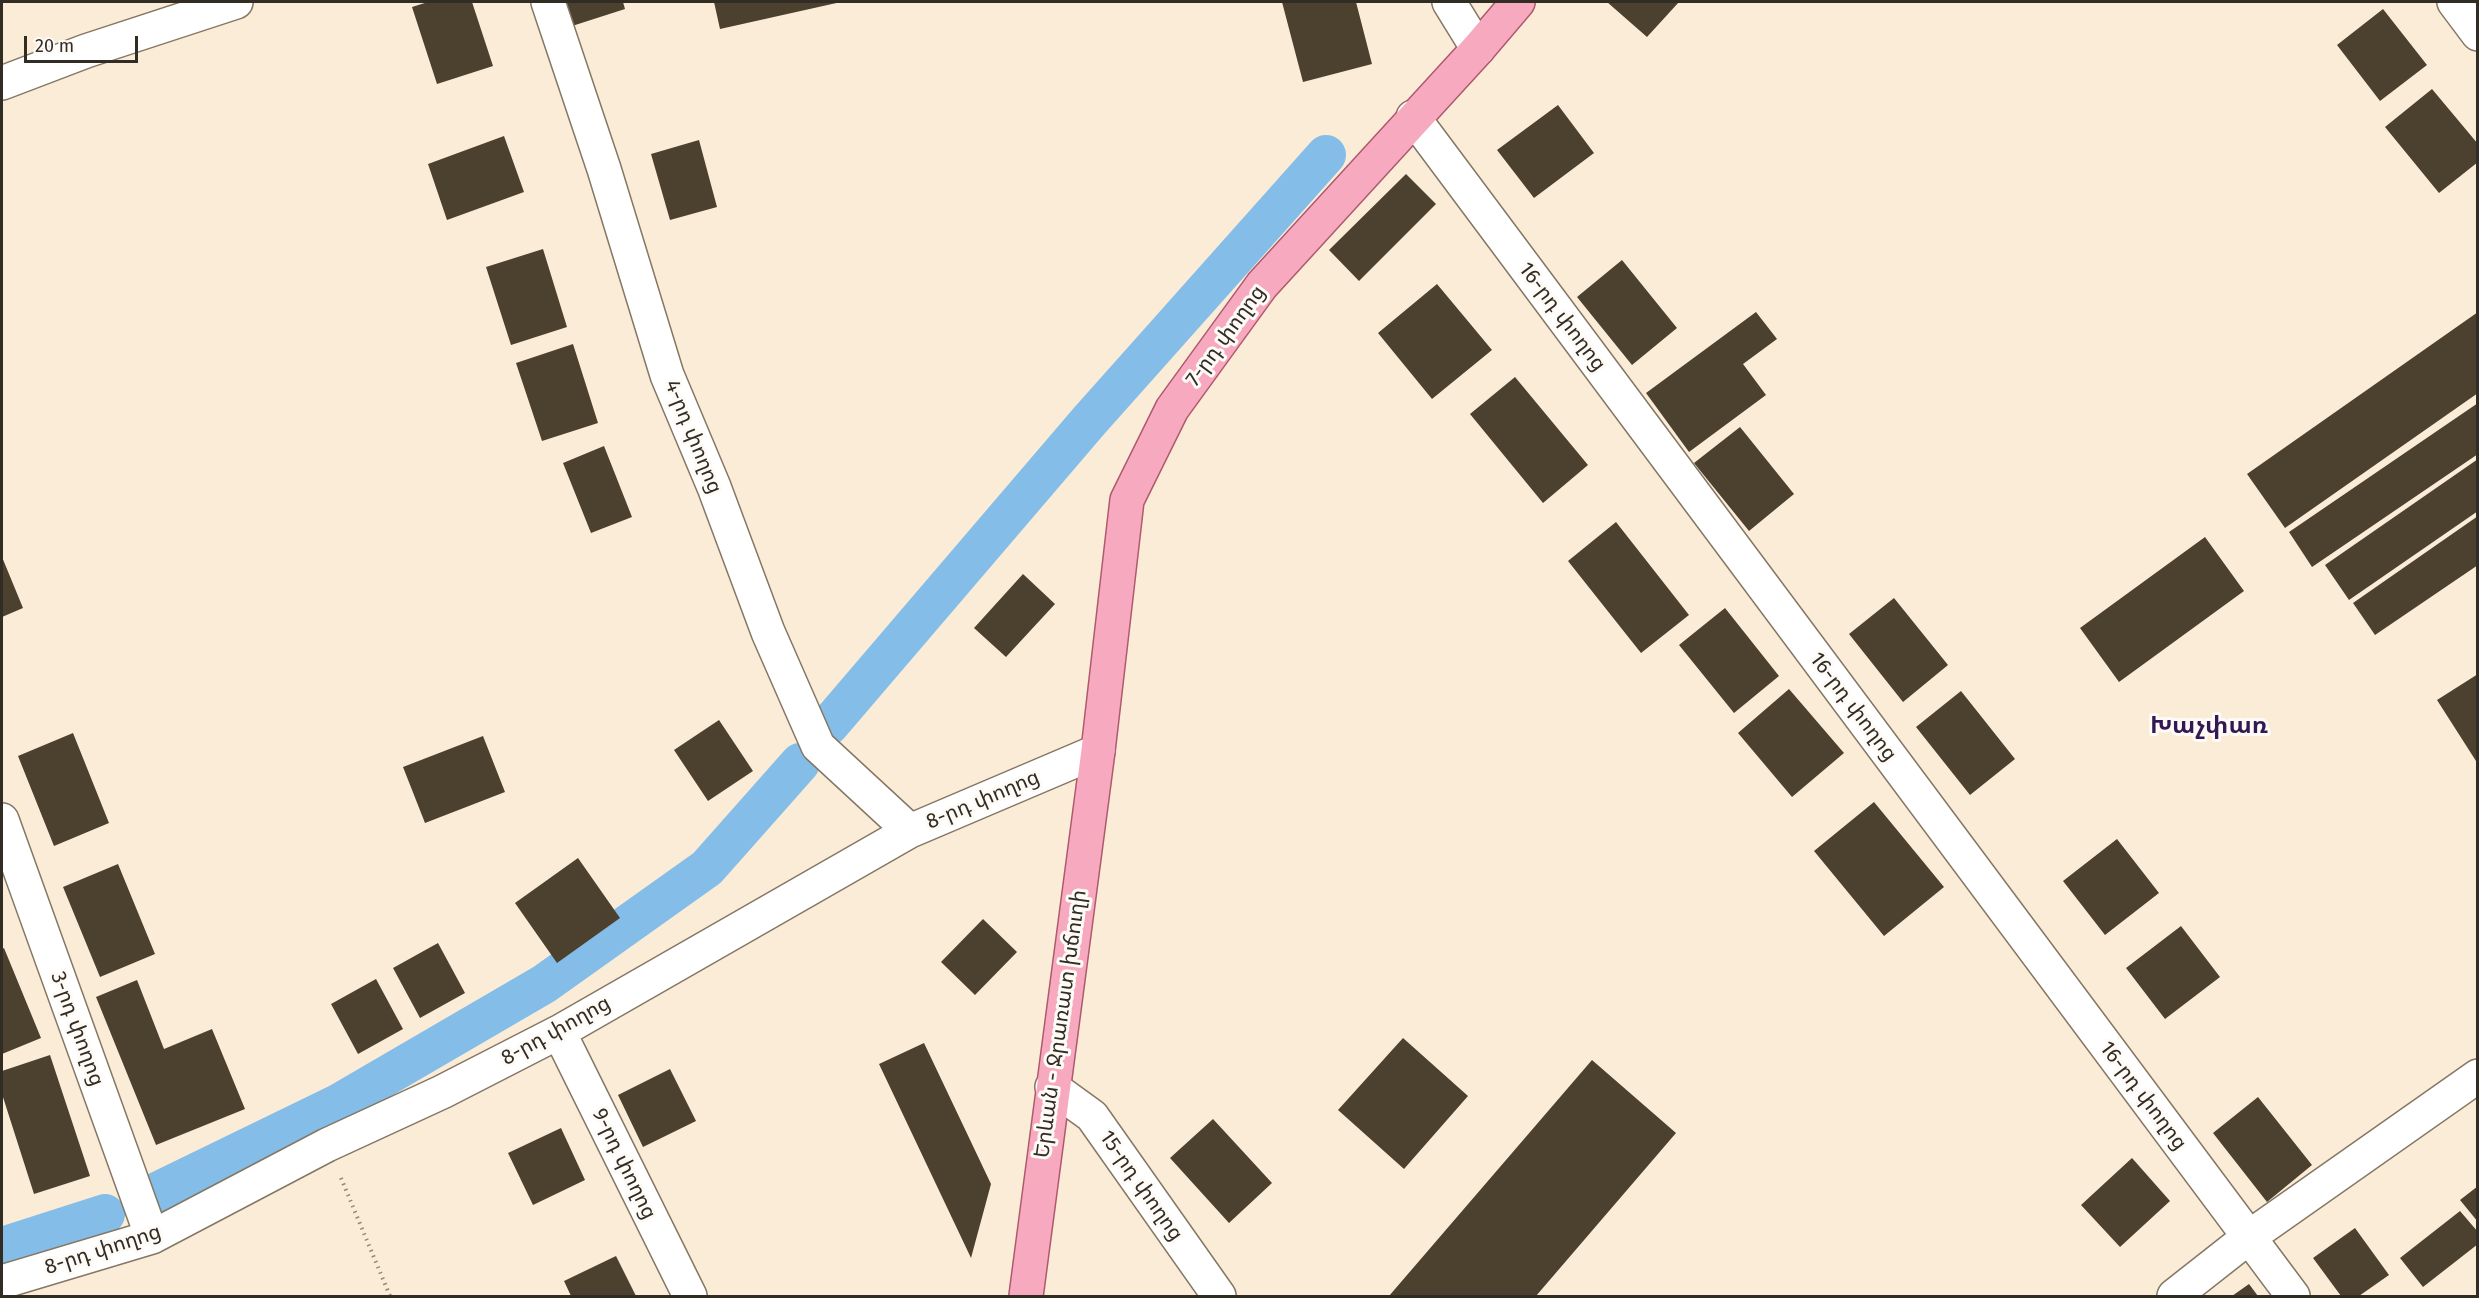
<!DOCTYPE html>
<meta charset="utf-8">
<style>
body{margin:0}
#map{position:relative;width:2479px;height:1298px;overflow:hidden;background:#fbecd7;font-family:"Fira Sans",sans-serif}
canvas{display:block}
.frame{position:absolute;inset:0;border:3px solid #312c24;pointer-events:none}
.scale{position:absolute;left:24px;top:36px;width:114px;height:27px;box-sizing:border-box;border:3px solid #312c24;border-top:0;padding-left:8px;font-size:18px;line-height:21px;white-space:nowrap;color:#312c24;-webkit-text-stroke:4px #fefbf7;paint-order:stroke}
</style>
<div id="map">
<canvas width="2479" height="1298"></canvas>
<div class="frame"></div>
<div class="scale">20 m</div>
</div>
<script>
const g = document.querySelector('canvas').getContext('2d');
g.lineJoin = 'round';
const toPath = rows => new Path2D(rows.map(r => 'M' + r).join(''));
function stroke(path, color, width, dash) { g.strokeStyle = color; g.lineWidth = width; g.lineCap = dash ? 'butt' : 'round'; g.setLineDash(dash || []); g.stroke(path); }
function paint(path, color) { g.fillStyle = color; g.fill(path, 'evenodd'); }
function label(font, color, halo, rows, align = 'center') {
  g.font = font + ' "Fira Sans","Noto Sans Armenian",sans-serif'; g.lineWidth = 6; g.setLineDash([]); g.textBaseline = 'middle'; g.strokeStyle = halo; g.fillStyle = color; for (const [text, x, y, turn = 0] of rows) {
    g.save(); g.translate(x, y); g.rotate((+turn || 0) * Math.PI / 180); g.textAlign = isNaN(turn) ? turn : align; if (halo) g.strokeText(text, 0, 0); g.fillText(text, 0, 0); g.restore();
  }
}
stroke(toPath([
 [829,725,1089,421,1326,155],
 [155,1193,338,1104,544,984,707,868,800,763],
 [2,1247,105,1214]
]), '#83bde8', 40);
paint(toPath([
 [428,2,472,2,493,66,437,84,412,7],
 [561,2,623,2,625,9,569,27],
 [714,2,841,2,720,29],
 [1282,2,1356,2,1372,64,1303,82],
 [1607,2,1679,2,1647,37],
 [2383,9,2427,65,2380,101,2337,45],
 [2432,89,2478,144,2478,162,2439,193,2385,127],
 [1558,105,1594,153,1534,198,1497,150],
 [504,136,524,192,447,220,428,164],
 [699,140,717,207,670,220,651,154],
 [1406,174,1436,204,1359,281,1329,250],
 [543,249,567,327,511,345,486,267],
 [1622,260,1677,328,1632,365,1577,297],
 [1437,284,1492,350,1432,399,1378,333],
 [1756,312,1777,339,1743,364,1766,395,1689,452,1646,393],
 [2478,312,2478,393,2285,528,2247,474],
 [573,344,598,423,542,441,516,363],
 [1515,377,1588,465,1543,503,1470,414],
 [2478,403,2478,454,2312,567,2289,532],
 [1740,427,1794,494,1749,531,1694,463],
 [604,446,632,517,591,533,563,463],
 [2478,459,2478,511,2349,600,2325,565],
 [2478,516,2478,565,2375,635,2353,603],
 [1616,522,1689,615,1641,653,1568,561],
 [2205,537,2244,591,2119,682,2080,628],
 [2,557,23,608,2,617],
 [1023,574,1055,604,1006,657,974,628],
 [1894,598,1948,665,1903,702,1849,634],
 [1725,608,1779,676,1734,713,1679,645],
 [2478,674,2478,759,2476,761,2437,700],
 [1789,689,1844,753,1792,797,1738,733],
 [1961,691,2015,759,1970,795,1916,727],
 [719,720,753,771,708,801,674,750],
 [73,733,109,823,54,846,18,756],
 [483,736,505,792,425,823,403,767],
 [1874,802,1944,887,1884,936,1814,851],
 [2117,839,2159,893,2105,935,2063,881],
 [578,858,620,918,557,963,515,903],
 [118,864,155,954,100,977,63,887],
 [983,919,1017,952,975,995,941,962],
 [2181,926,2220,977,2165,1019,2126,968],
 [438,943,465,993,420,1018,393,968],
 [4,948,41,1038,2,1054,2,949],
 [376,979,403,1029,358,1054,331,1004],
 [137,980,164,1049,212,1029,245,1109,156,1145,96,997],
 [1403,1038,1468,1096,1404,1169,1338,1110],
 [924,1043,991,1184,971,1258,879,1064],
 [50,1055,90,1176,34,1194,2,1094,2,1071],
 [1592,1060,1676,1133,1536,1296,1389,1296],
 [670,1069,696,1121,643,1147,618,1095],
 [2258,1097,2312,1165,2267,1202,2213,1133],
 [1213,1119,1272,1183,1229,1223,1170,1158],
 [561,1128,585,1180,533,1205,508,1153],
 [2132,1158,2170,1201,2120,1247,2081,1205],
 [2478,1186,2478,1222,2460,1200],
 [2460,1211,2478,1232,2478,1244,2423,1287,2400,1258],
 [2355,1228,2389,1275,2359,1296,2341,1296,2313,1258],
 [616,1256,636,1296,571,1296,564,1281],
 [2249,1284,2258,1296,2232,1296]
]), '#4c412f');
const minor = toPath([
 [548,2,604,169,667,375,714,487,768,632,818,746,910,831],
 [1449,2,1478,49],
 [2454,2,2478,34],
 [2,83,86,51,236,2],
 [1413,117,2293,1296],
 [2,820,152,1237],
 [559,1032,690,1296],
 [1052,1087,1092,1116,1219,1296],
 [2,1282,152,1237,327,1145,442,1092,559,1032,910,831,1098,751],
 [2174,1296,2249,1237,2478,1076]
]);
const major = toPath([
 [1026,1296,1098,751,1127,500,1172,409,1262,285,1478,49,1518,2]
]);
stroke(minor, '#847764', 36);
stroke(major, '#ae596d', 36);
stroke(toPath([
 [341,1178,390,1296]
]), '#93897b', 4, [1.5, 4.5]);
stroke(minor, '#fff', 33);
stroke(major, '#f7aabf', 33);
label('21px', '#312c24', '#fefbf7', [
 ["16-րդ փողոց",1562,317,53],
 ["7-րդ փողոց",1226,336,-54],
 ["4-րդ փողոց",693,437,68],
 ["16-րդ փողոց",1853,707,53],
 ["8-րդ փողոց",983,800,-23],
 ["Երևան - Ջրառատ խճուղի",1061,1024,-82],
 ["3-րդ փողոց",77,1029,70],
 ["8-րդ փողոց",556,1031,-29],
 ["16-րդ փողոց",2143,1096,53],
 ["9-րդ փողոց",624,1164,64],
 ["15-րդ փողոց",1141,1186,55],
 ["8-րդ փողոց",103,1250,-18]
]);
label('bold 24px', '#341851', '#fefbf7', [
 ["Խաչփառ",2209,726]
]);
</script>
